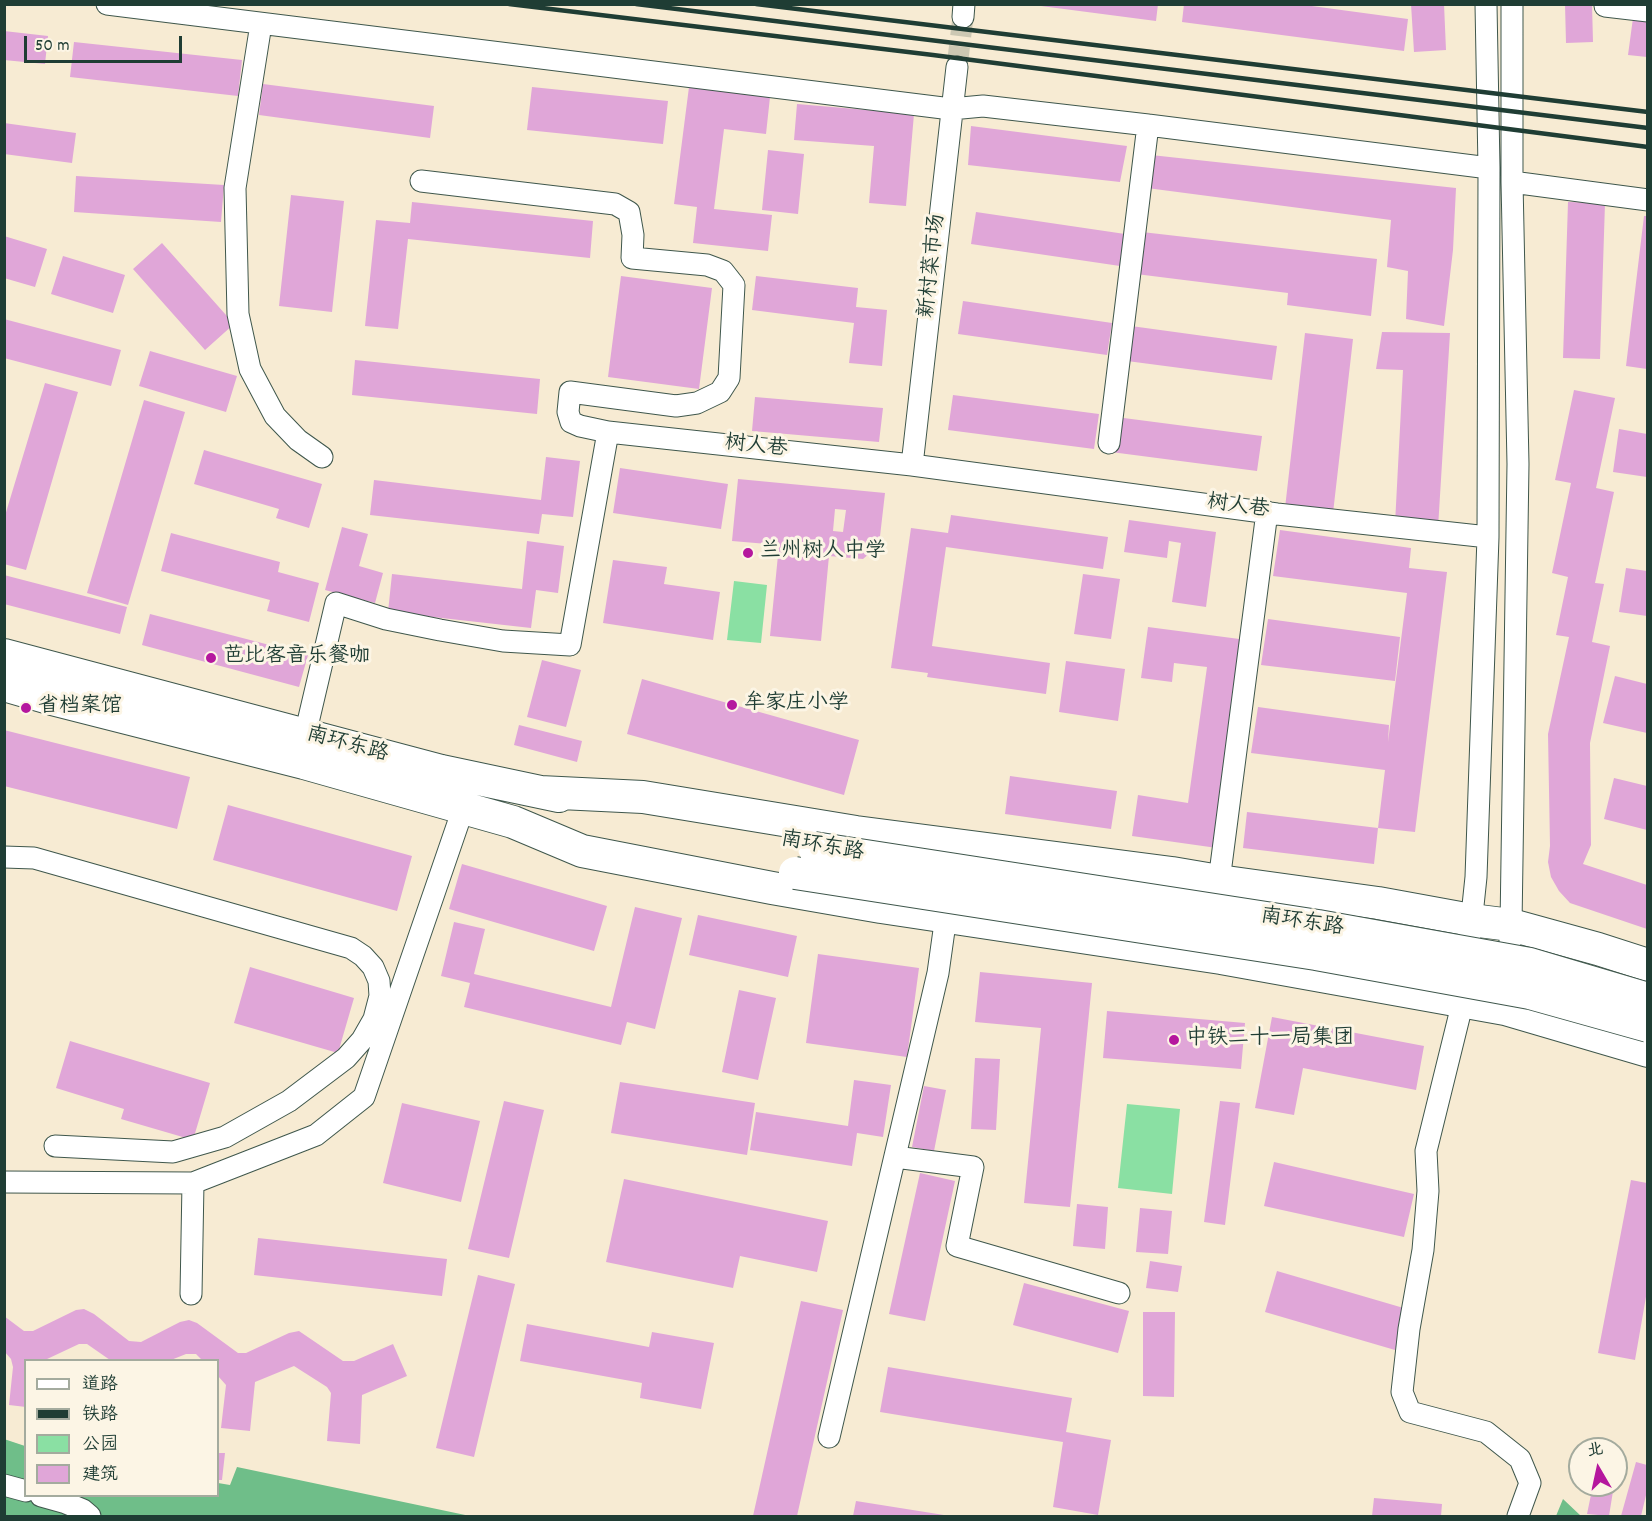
<!DOCTYPE html>
<meta charset="utf-8">
<style>
body{margin:0}
#map{position:relative;width:1652px;height:1521px;overflow:hidden;background:#f7ebd3;font-family:Dekko,"LXGW WenKai TC",sans-serif}
canvas{display:block}
.frame{position:absolute;inset:0;border:6px solid #1f3d34;pointer-events:none}
.legend{position:absolute;left:24px;top:1359px;width:195px;height:138px;box-sizing:border-box;background:#fcf5e5;border:2px solid #a4ab9e;margin:0;padding:8px 10px;list-style:none;font-size:18px;color:#1f3d34}
.legend li{display:flex;align-items:center;gap:12px;height:30px}
.legend b{width:30px;border:2px solid #a4ab9e}
.north{position:absolute;left:1568px;top:1437px;width:60px;height:60px;box-sizing:border-box;background:#fcf5e5;border:2px solid #a4ab9e;border-radius:50%;rotate:351deg;font-size:16px;font-weight:700;line-height:24px;text-align:center;color:#1f3d34}
.north::after{content:'';display:block;margin:auto;width:21px;height:27px;background:#b5179e;clip-path:polygon(50% 0,100% 100%,50% 72%,0 100%)}
.scale{position:absolute;left:24px;top:36px;width:158px;height:27px;box-sizing:border-box;border:3px solid #1f3d34;border-top:0;padding-left:8px;font-size:18px;line-height:21px;white-space:nowrap;color:#1f3d34;-webkit-text-stroke:4px #fcf5e5;paint-order:stroke}
</style>
<div id="map">
<canvas width="1652" height="1521"></canvas>
<div class="frame"></div>
<ul class="legend">
<li><b style="height:8px;background:#fff"></b>道路</li>
<li><b style="height:8px;background:#1f3d34"></b>铁路</li>
<li><b style="height:16px;background:#8ae0a3"></b>公园</li>
<li><b style="height:16px;background:#e0a6d8"></b>建筑</li>
</ul>
<div class="north">北</div>
<div class="scale">50 m</div>
</div>
<script>
const g = document.querySelector('canvas').getContext('2d');
g.lineJoin = 'round';
function paint(path, color) { g.fillStyle = color; g.fill(path, 'evenodd'); }
const toPath = rows => new Path2D(rows.map(r => 'M' + r).join(''));
function stroke(path, color, width, dash) { g.strokeStyle = color; g.lineWidth = width; g.lineCap = dash ? 'butt' : 'round'; g.setLineDash(dash || []); g.stroke(path); }
function label(font, color, halo, rows, align = 'center') {
  g.font = font + ' Dekko,"LXGW WenKai TC",sans-serif'; g.lineWidth = 6; g.setLineDash([]); g.textBaseline = 'middle'; g.strokeStyle = halo; g.fillStyle = color; for (const [text, x, y, turn = 0] of rows) {
    g.save(); g.translate(x, y); g.rotate((+turn || 0) * Math.PI / 180); g.textAlign = isNaN(turn) ? turn : align; if (halo) g.strokeText(text, 0, 0); g.fillText(text, 0, 0); g.restore();
  }
}
paint(toPath([
 [734,581,767,585,761,643,727,640],
 [1127,1104,1180,1109,1172,1194,1118,1188]
]), '#8ae0a3');
paint(toPath([
 [4,1439,25,1446,26,1496,218,1496,218,1483,230,1485,237,1467,470,1516,5,1516],
 [1563,1499,1581,1516,1556,1516]
]), '#6fbe89');
paint(toPath([
 [1041,4,1158,4,1156,21,1041,6],
 [1184,4,1297,4,1408,19,1404,51,1182,22],
 [1411,4,1444,4,1446,50,1414,52],
 [1565,4,1592,4,1593,42,1566,43],
 [1633,18,1647,20,1647,57,1628,55],
 [4,31,48,36,45,64,4,60],
 [74,42,242,60,238,96,70,77],
 [263,84,434,106,430,138,259,115],
 [532,87,668,101,663,144,527,130],
 [689,87,770,97,766,134,724,129,714,209,772,215,768,251,693,243,697,207,674,204],
 [797,104,914,114,906,206,869,203,874,146,794,140],
 [4,123,76,133,72,163,4,154],
 [971,126,1127,146,1120,182,968,165],
 [768,150,804,154,798,214,762,210],
 [1151,155,1456,188,1453,250,1444,326,1406,319,1408,271,1387,267,1391,220,1147,188],
 [76,176,224,185,221,222,74,212],
 [291,195,344,201,332,312,279,306],
 [412,202,593,221,590,258,408,239,398,329,365,326,376,220,410,223],
 [1568,202,1605,203,1600,359,1563,358],
 [976,212,1125,234,1120,266,971,244],
 [1644,216,1647,216,1647,369,1626,366],
 [1142,232,1377,259,1371,316,1287,305,1288,293,1136,274],
 [4,236,47,249,35,287,4,278],
 [162,243,234,324,205,350,133,269],
 [63,256,125,275,113,313,51,294],
 [621,276,712,288,699,389,608,377],
 [756,276,858,288,856,307,887,310,882,366,849,363,854,323,752,310],
 [963,301,1112,323,1107,355,958,334],
 [4,319,121,350,111,386,4,358],
 [1131,326,1277,346,1272,380,1127,361],
 [1382,332,1450,333,1438,528,1395,524,1403,370,1376,369],
 [1305,333,1353,339,1333,513,1285,508],
 [150,351,237,376,226,412,139,386],
 [355,360,540,379,537,414,352,395],
 [45,383,78,392,26,570,4,564,4,519],
 [1574,390,1615,398,1596,488,1614,492,1595,583,1604,584,1592,642,1610,646,1590,743,1591,845,1583,864,1647,885,1647,929,1570,903,1559,891,1551,877,1548,862,1550,846,1548,734,1569,637,1556,635,1568,577,1552,573,1571,483,1555,480],
 [953,395,1099,414,1094,449,948,430],
 [755,397,883,408,879,442,752,431],
 [144,400,185,412,128,605,87,593],
 [1116,417,1262,436,1257,471,1111,452],
 [1619,429,1647,434,1647,477,1613,472],
 [204,450,322,484,309,528,276,518,279,509,194,484],
 [546,457,580,461,573,517,542,514,539,534,370,515,374,480,541,500],
 [620,468,728,484,721,529,613,513],
 [738,479,885,493,879,545,863,559,829,556,821,641,770,636,779,545,732,541],
 [835,509,846,510,843,532,833,531],
 [951,515,1108,537,1103,569,946,547,932,646,1050,663,1046,694,927,677,928,673,891,668,911,528,948,533],
 [1129,520,1216,532,1206,607,1172,602,1181,543,1169,541,1167,558,1124,552],
 [342,527,368,534,359,566,383,573,375,603,325,590],
 [1280,530,1411,548,1409,568,1447,572,1415,832,1378,828,1374,864,1243,848,1247,812,1378,828,1385,770,1251,753,1258,707,1389,725,1388,742,1407,593,1273,576],
 [171,533,280,562,278,572,319,583,309,622,267,611,270,600,161,571],
 [527,541,564,546,558,593,536,590,531,628,388,612,392,574,522,589],
 [613,560,667,567,664,584,720,592,713,640,603,623],
 [1626,568,1647,571,1647,616,1619,612],
 [1083,574,1120,579,1111,639,1074,634],
 [4,575,127,607,120,634,4,604],
 [150,614,308,655,299,687,142,645],
 [1268,619,1400,637,1395,681,1261,665],
 [1148,627,1247,640,1217,848,1132,836,1138,795,1188,803,1207,667,1174,663,1172,682,1141,678],
 [542,660,581,670,566,727,527,717],
 [1066,661,1125,669,1118,721,1059,712],
 [1615,676,1647,684,1647,733,1603,723],
 [642,679,859,740,844,795,627,734],
 [519,725,582,741,577,762,514,745],
 [4,730,190,777,177,829,4,786],
 [1010,776,1117,791,1111,829,1005,814],
 [1614,778,1647,786,1647,830,1604,819],
 [228,805,412,856,397,911,213,860],
 [462,864,607,906,594,951,449,909],
 [635,907,682,918,655,1029,627,1022,621,1045,464,1007,470,983,441,976,454,922,485,929,474,974,611,1007],
 [698,915,797,936,788,977,689,955],
 [818,954,919,968,907,1057,806,1043],
 [250,967,354,998,338,1053,234,1023],
 [980,972,1092,983,1070,1207,1024,1203,1041,1028,975,1022],
 [739,990,776,998,758,1080,722,1072],
 [1107,1011,1245,1023,1241,1069,1103,1058],
 [1272,1017,1424,1046,1416,1090,1303,1068,1294,1115,1255,1108],
 [70,1041,210,1083,193,1140,121,1119,124,1109,56,1088],
 [975,1058,1000,1059,996,1130,971,1129],
 [854,1080,891,1085,883,1137,857,1133,852,1166,750,1150,756,1112,848,1126],
 [620,1082,755,1103,747,1155,611,1133],
 [924,1086,946,1090,934,1151,912,1147],
 [504,1101,544,1110,509,1258,468,1249],
 [1220,1101,1240,1103,1225,1225,1204,1222],
 [402,1103,480,1121,461,1202,383,1183],
 [1274,1162,1414,1194,1404,1237,1264,1206],
 [920,1173,955,1181,925,1321,889,1314],
 [624,1179,828,1221,817,1272,740,1256,733,1288,606,1262],
 [1631,1180,1647,1183,1647,1291,1635,1360,1598,1353],
 [1077,1204,1108,1207,1105,1249,1073,1246],
 [1140,1208,1172,1211,1168,1254,1136,1252],
 [258,1238,447,1259,442,1296,254,1275],
 [1150,1261,1182,1266,1178,1292,1146,1288],
 [1277,1271,1407,1309,1395,1350,1265,1312],
 [478,1275,515,1284,474,1457,436,1448],
 [1024,1283,1129,1311,1118,1353,1013,1325],
 [801,1301,843,1310,797,1516,753,1516],
 [84,1309,94,1314,129,1341,141,1342,180,1322,189,1320,197,1323,238,1353,246,1353,289,1333,299,1331,343,1361,354,1361,393,1344,407,1376,362,1395,360,1444,327,1441,331,1393,327,1387,294,1366,255,1382,250,1431,221,1428,226,1385,218,1376,218,1360,202,1360,196,1354,186,1354,171,1360,110,1360,87,1344,79,1344,45,1360,26,1360,26,1407,9,1405,13,1367,11,1359,4,1351,4,1316,24,1331,33,1331,76,1310],
 [1143,1312,1175,1312,1174,1397,1143,1396],
 [527,1324,649,1347,652,1332,714,1343,701,1409,640,1398,642,1383,520,1361],
 [888,1367,1072,1398,1066,1432,1111,1440,1098,1515,1053,1507,1063,1442,880,1412],
 [218,1453,225,1453,222,1480,218,1480],
 [1636,1462,1647,1465,1647,1491,1641,1516,1621,1516],
 [1593,1485,1614,1485,1609,1516,1587,1514],
 [1374,1498,1442,1504,1441,1516,1372,1516],
 [856,1501,944,1515,944,1516,853,1516]
]), '#e0a6d8');
stroke(toPath([
 [957,67,963,17]
]), '#ccc8b3', 21, [21, 10]);
const minor = toPath([
 [107,4,951,109,983,106,1148,125,1489,168],
 [1486,4,1489,168,1488,537,1476,877,1463,1001,1426,1151,1428,1191,1423,1250,1409,1329,1402,1392,1410,1412,1486,1432,1520,1459,1530,1483,1518,1516],
 [1605,4,1605,6,1648,11],
 [963,17,964,4],
 [261,24,235,188,238,314,250,369,275,416,298,440,322,457],
 [421,181,615,204,629,212,633,235,632,258,707,265,723,271,734,285,729,378,720,392,697,403,676,406,570,392,568,412,571,422,580,426,608,432],
 [1512,182,1648,200],
 [1109,443,1148,125],
 [912,465,957,67],
 [305,735,336,603,386,619,440,630,503,641,570,645,608,432,912,465,1277,514,1488,537],
 [4,857,34,858,351,948,363,956,373,967,379,981,380,996,374,1019,362,1040,346,1058,289,1101,225,1137,173,1152,55,1146],
 [1219,881,1267,512],
 [1508,973,1511,925,1518,464,1512,182,1512,4],
 [895,1157,973,1167,957,1246,1119,1293],
 [4,1182,193,1183,316,1135,364,1097,463,809],
 [191,1294,193,1183],
 [829,1437,938,973,946,916],
 [4,1485,26,1491],
 [41,1496,66,1503,83,1510,90,1516]
]);
const highway = toPath([
 [4,655,441,771,559,796],
 [4,685,52,699,304,763,513,822,582,851,772,888,881,907,1221,958,1505,1009,1648,1051],
 [540,792,643,797,856,832,1172,873,1219,881,1378,903,1471,920,1511,925,1598,949,1648,965]
]);
stroke(minor, '#3f574c', 23);
stroke(highway, '#3f574c', 34);
stroke(minor, '#fff', 21);
stroke(highway, '#fff', 32);
stroke(toPath([
 [509,4,933,55,1648,147],
 [636,4,1648,128],
 [756,4,1648,112]
]), '#1f3d34', 4.5);
const highwayBridge = toPath([
 [814,848,1318,926,1530,964,1648,999],
 [795,873,1316,954,1530,993,1648,1026]
]);
stroke(highwayBridge, '#3f574c', 34, []);
stroke(highwayBridge, '#fff', 32);
for (const [x, y, r, color] of [
 [748,553,6,"#b5179e"],
 [211,658,6,"#b5179e"],
 [732,705,6,"#b5179e"],
 [26,708,6,"#b5179e"],
 [1174,1040,6,"#b5179e"]
]) { const dot = new Path2D(); dot.arc(x, y, r, 0, 2 * Math.PI); g.fillStyle = color; g.fill(dot); stroke(dot, '#fcf5e5', 2); }
label('21px', '#1f3d34', '#fcf5e5', [
 ["新村菜市场",934,266,-84],
 ["树人巷",756,448,6],
 ["树人巷",1238,508,8],
 ["南环东路",347,746,15],
 ["南环东路",822,848,10],
 ["南环东路",1302,924,9]
]);
label('21px', '#1f3d34', '#fcf5e5', [
 ["兰州树人中学",760,553],
 ["芭比客音乐餐咖",223,658],
 ["牟家庄小学",744,705],
 ["省档案馆",38,708],
 ["中铁二十一局集团",1186,1040]
], 'left');
</script>
